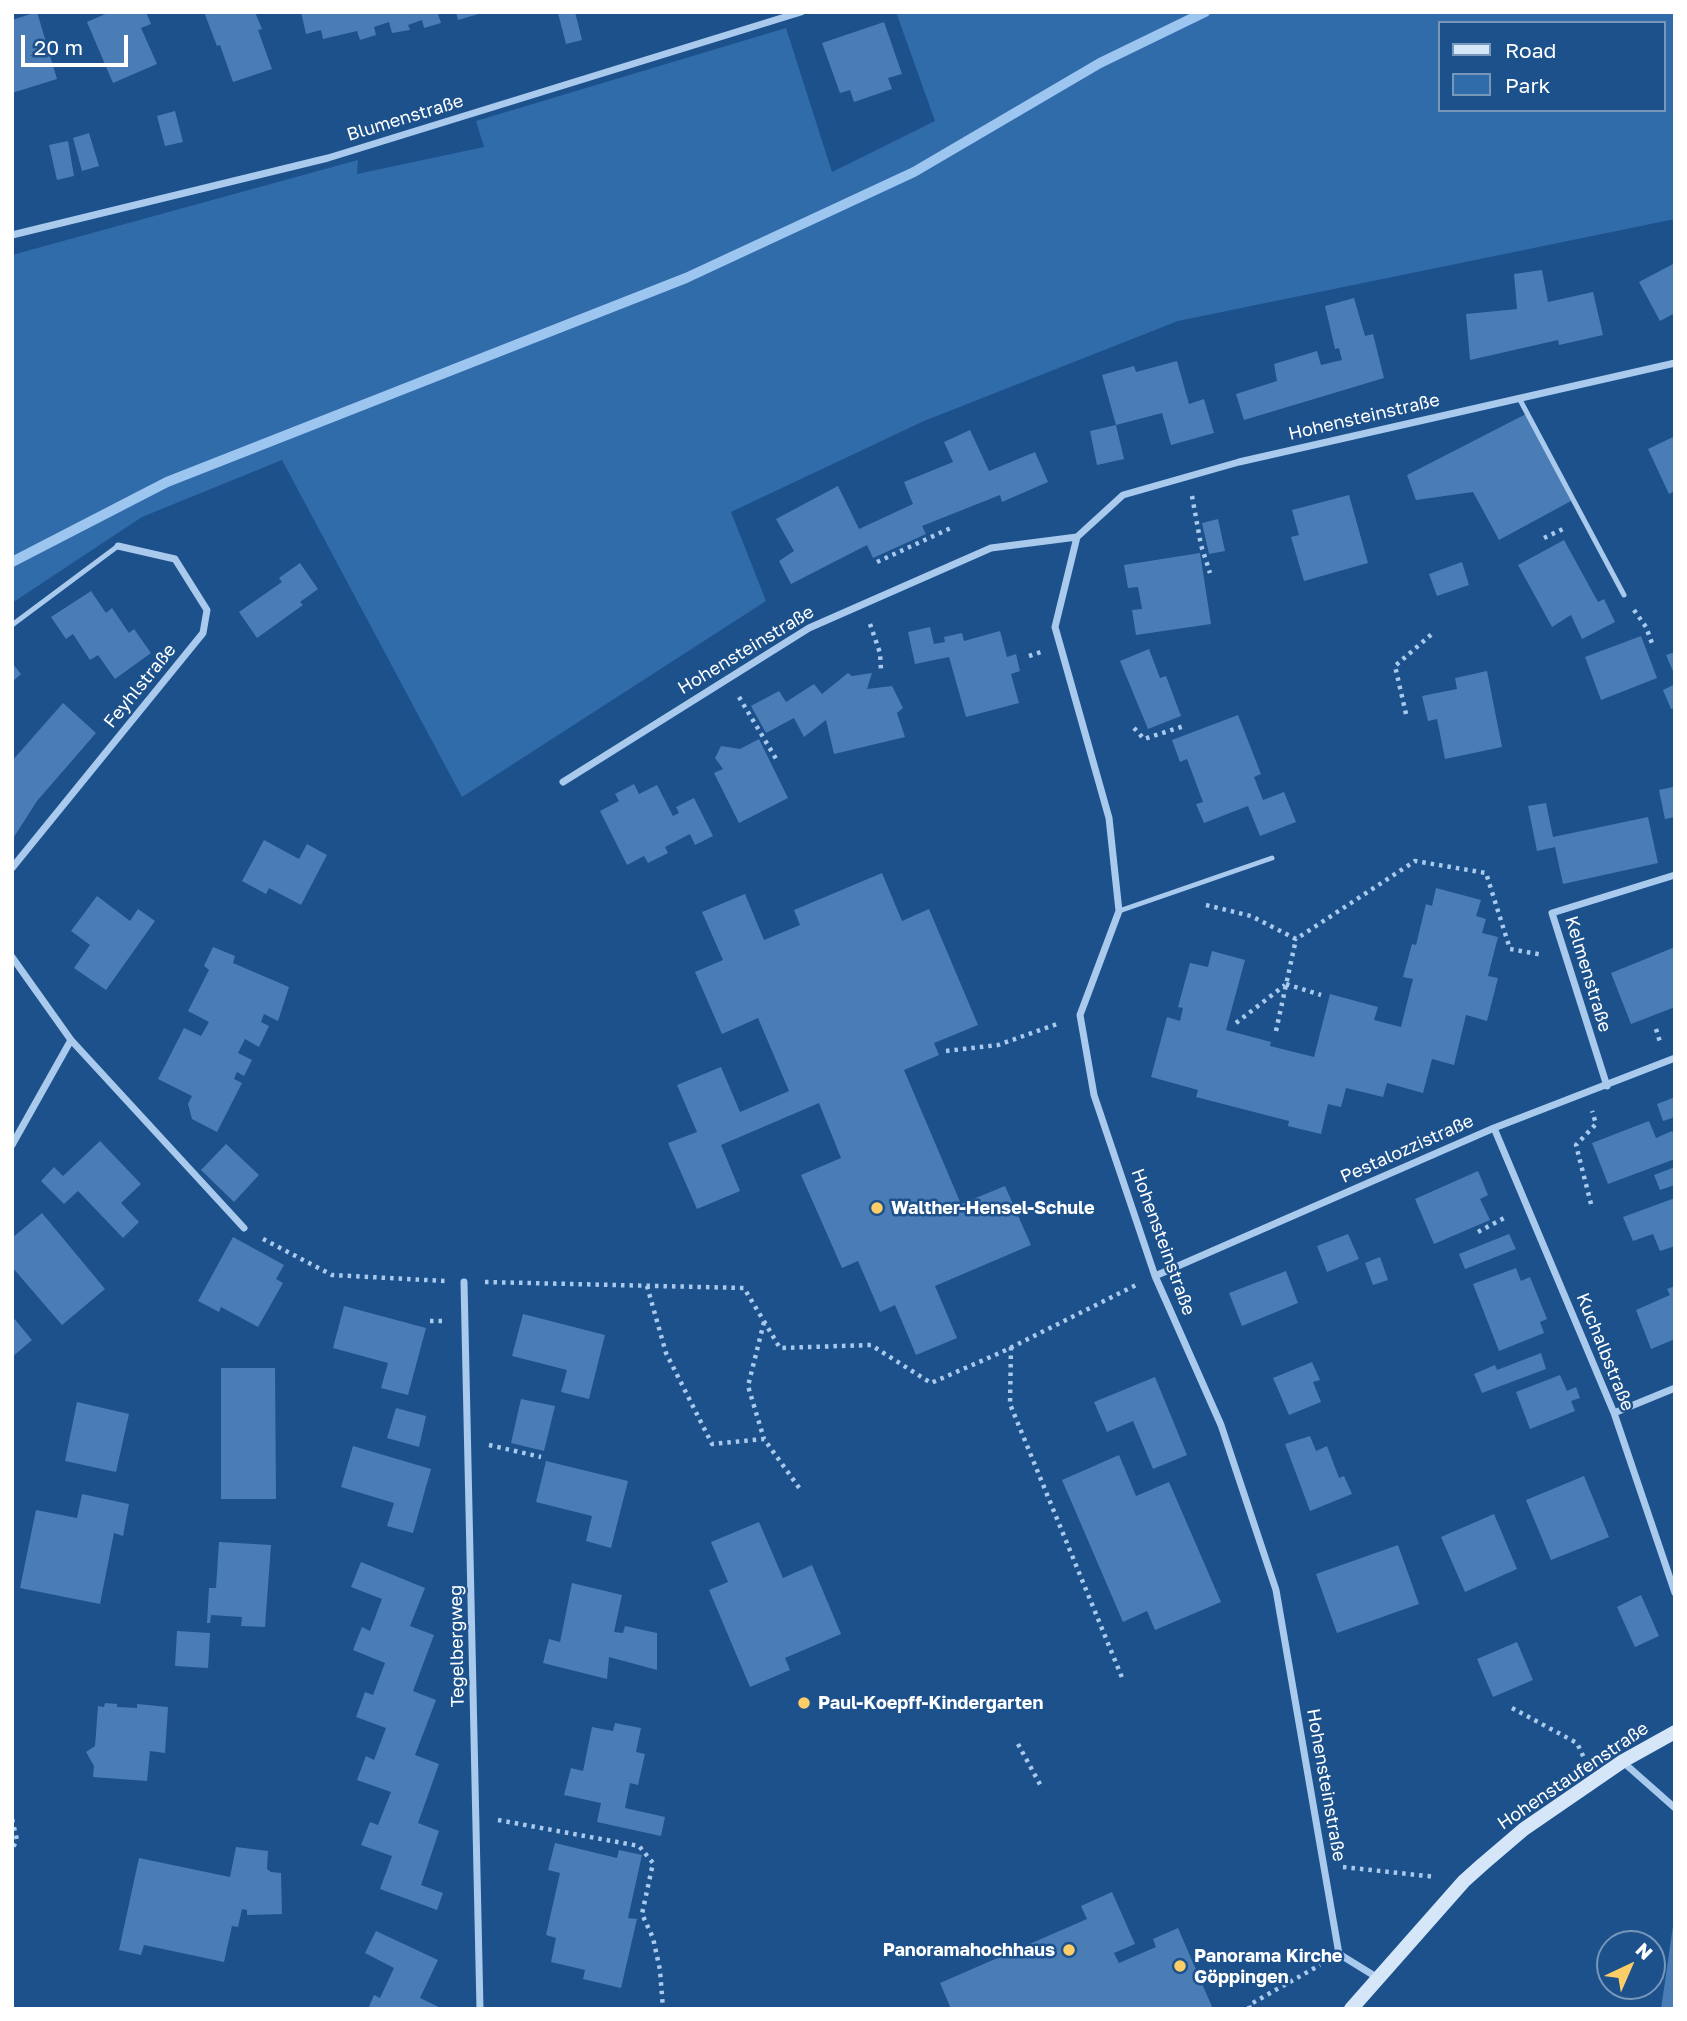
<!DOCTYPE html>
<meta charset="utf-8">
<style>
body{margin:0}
#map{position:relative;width:1687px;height:2021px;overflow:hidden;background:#1c518c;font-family:"Golos Text",sans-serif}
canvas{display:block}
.frame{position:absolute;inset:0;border:14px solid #fff;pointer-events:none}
.legend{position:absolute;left:1438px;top:21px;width:228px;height:91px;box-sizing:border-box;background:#1c518c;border:2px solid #7797ba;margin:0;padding:9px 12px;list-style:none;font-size:21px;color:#fff}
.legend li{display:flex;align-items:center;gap:14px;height:35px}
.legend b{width:35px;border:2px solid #7797ba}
.north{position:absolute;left:1596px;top:1930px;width:70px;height:70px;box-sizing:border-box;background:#1c518c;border:2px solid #7797ba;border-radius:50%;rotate:44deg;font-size:19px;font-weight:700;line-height:28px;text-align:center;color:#fff}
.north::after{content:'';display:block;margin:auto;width:24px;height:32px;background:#fdcd67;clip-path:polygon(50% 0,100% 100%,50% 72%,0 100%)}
.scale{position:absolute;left:21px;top:35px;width:107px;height:32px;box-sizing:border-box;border:4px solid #fff;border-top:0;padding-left:9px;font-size:21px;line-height:24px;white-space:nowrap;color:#fff;-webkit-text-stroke:5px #1c518c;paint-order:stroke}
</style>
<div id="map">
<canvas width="1687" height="2021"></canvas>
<div class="frame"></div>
<ul class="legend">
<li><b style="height:9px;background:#d5e6f9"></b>Road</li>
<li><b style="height:19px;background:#306baa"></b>Park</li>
</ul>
<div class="north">N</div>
<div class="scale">20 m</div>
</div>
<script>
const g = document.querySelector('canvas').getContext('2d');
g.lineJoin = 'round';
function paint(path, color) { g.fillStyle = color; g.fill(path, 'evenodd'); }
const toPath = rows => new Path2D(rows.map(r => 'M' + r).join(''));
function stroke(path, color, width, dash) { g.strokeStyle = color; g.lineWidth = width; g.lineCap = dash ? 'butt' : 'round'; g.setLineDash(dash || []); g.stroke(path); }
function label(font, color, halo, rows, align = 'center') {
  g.font = font + ' "Golos Text",sans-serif'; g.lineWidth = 5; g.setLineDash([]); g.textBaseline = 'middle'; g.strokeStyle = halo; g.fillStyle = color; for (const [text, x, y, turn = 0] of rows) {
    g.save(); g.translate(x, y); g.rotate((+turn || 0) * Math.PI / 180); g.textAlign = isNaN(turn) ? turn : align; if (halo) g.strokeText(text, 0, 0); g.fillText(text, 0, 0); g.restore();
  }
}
paint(toPath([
 [896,12,1675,12,1675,219,1178,321,924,421,731,512,766,601,462,797,282,460,142,517,12,603,12,255,358,160,357,174,484,147,476,121,786,28,832,172,935,121],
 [1440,23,1664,23,1664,110,1440,110]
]), '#306baa');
stroke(toPath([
 [12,562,167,482,686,278,914,172,1100,63,1205,12]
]), '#9cc5ef', 10);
paint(toPath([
 [37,12,57,79,12,93,12,20],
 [110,12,146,12,151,24,141,28,157,64,113,83,87,22],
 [204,12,255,12,262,29,258,30,272,69,233,82,220,45,217,46],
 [301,12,443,12,443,13,438,14,441,23,424,28,422,20,408,25,410,30,392,33,389,22,374,27,376,35,360,40,357,31,323,39,321,30,306,34],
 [456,12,482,12,482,13,458,20],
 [575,12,582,40,566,44,558,13],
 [884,22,902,74,888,78,892,89,854,102,850,90,840,93,822,43],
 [175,111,183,142,165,146,157,116],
 [89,133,99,166,82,171,73,138],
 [68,141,74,176,57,180,49,145],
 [1675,263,1675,313,1660,321,1639,282],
 [1542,270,1548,302,1593,292,1603,335,1559,345,1558,340,1470,360,1466,314,1517,309,1514,274],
 [1354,298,1365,336,1373,334,1384,378,1244,420,1236,394,1277,381,1274,364,1317,351,1321,365,1342,360,1339,348,1335,349,1325,306],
 [1177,361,1189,404,1204,399,1214,433,1171,445,1162,413,1116,425,1102,375,1134,366,1136,372],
 [1526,414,1571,501,1499,540,1473,492,1416,500,1407,475],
 [1116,425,1124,459,1097,465,1090,431],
 [970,430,989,471,1035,452,1048,482,1002,502,1000,495,922,526,926,534,873,558,867,545,791,584,779,561,794,551,776,519,838,486,859,529,913,504,904,482,953,462,944,442],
 [1675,436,1675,491,1669,494,1648,449],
 [1349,495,1368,563,1304,581,1291,537,1299,535,1292,510],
 [1218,519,1225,551,1209,554,1202,523],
 [1564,540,1598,602,1604,599,1615,622,1582,639,1571,615,1552,627,1518,565],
 [1200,553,1211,624,1136,635,1132,610,1142,609,1138,587,1128,588,1124,565],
 [1462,562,1469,585,1437,596,1429,574],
 [300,563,318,589,300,602,303,605,257,638,239,612,282,582,279,578],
 [91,591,106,613,112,608,129,633,134,629,151,653,115,679,98,655,90,660,73,634,66,639,51,617],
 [930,627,934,644,945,642,944,637,962,633,964,641,1000,631,1007,657,1016,654,1020,671,1011,674,1019,703,966,717,949,657,915,664,908,632],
 [1641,636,1657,678,1601,700,1585,657],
 [1149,649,1160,678,1166,676,1181,716,1148,729,1120,661],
 [1675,652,1675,676,1666,655],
 [12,663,21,674,12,682],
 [1487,671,1502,747,1445,759,1437,719,1428,721,1422,696,1457,689,1455,678],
 [848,673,852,676,872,673,867,689,892,686,903,708,897,713,905,737,834,754,826,720,804,737,794,718,766,733,751,706,779,691,786,702,814,684,822,694],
 [1675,684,1675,708,1671,709,1663,690],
 [63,703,96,733,37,801,12,840,12,761],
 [1238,715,1261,774,1254,777,1263,800,1284,792,1296,822,1260,836,1248,806,1204,823,1196,804,1203,802,1187,759,1180,762,1172,740],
 [759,739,788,798,739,823,714,773,723,769,715,758,721,746,740,749],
 [634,784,639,794,657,785,673,816,679,813,676,807,694,798,713,836,695,845,690,834,665,847,668,853,648,863,644,856,627,865,600,811,619,801,615,794],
 [1673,787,1675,817,1665,819,1659,790],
 [1546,803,1553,837,1648,817,1658,863,1563,884,1555,847,1537,851,1528,806],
 [264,840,299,859,307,844,327,855,301,905,269,888,266,894,242,881],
 [882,873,902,921,929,909,978,1025,934,1043,939,1055,904,1070,961,1204,1005,1186,1031,1245,935,1286,957,1338,916,1355,895,1305,880,1312,858,1261,842,1268,801,1175,841,1158,819,1103,721,1145,740,1191,697,1209,668,1143,697,1132,677,1085,721,1067,740,1112,789,1091,758,1018,722,1034,695,972,723,960,702,912,745,894,764,940,800,925,794,910],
 [1436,888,1481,900,1476,916,1486,919,1482,933,1498,937,1488,976,1498,978,1487,1021,1466,1015,1454,1065,1432,1059,1423,1093,1387,1083,1383,1097,1346,1088,1341,1107,1328,1104,1321,1134,1288,1126,1289,1121,1196,1097,1198,1090,1151,1077,1167,1017,1180,1021,1183,1008,1178,1007,1190,963,1208,967,1212,951,1245,960,1226,1030,1271,1042,1270,1046,1314,1057,1330,994,1378,1007,1374,1020,1401,1027,1413,979,1403,977,1412,944,1416,945,1426,904,1432,906],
 [97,896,130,921,138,909,155,921,106,990,74,968,90,945,71,931],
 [213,947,235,956,233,963,289,987,278,1021,264,1014,261,1022,269,1026,259,1047,245,1039,238,1053,252,1060,244,1076,237,1072,234,1079,242,1083,217,1132,192,1119,188,1104,192,1096,158,1079,184,1028,201,1036,209,1022,188,1011,209,970,204,966],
 [1675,947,1675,1007,1631,1024,1611,973],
 [1675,1097,1675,1117,1663,1121,1657,1104],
 [1649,1121,1656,1138,1672,1131,1675,1138,1675,1159,1608,1184,1592,1143],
 [100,1141,141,1184,121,1203,139,1222,123,1238,78,1191,64,1204,41,1181,54,1167,63,1176],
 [226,1144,259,1175,234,1202,201,1170],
 [1675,1167,1675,1185,1660,1190,1654,1175],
 [1478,1171,1488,1195,1480,1199,1490,1220,1434,1244,1415,1199],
 [1675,1198,1675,1246,1660,1251,1653,1234,1633,1241,1623,1217],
 [42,1213,105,1289,62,1325,12,1267,12,1238],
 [1348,1234,1359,1259,1327,1272,1317,1246],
 [1509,1234,1516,1249,1465,1269,1459,1254],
 [233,1237,284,1265,276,1279,283,1283,258,1327,221,1307,219,1312,198,1301],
 [1380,1257,1388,1280,1373,1285,1365,1263],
 [1516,1268,1521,1281,1530,1277,1547,1319,1540,1322,1544,1333,1499,1351,1473,1284],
 [1286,1271,1298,1303,1242,1326,1229,1293],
 [1675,1286,1675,1339,1651,1349,1636,1310,1670,1295,1667,1289],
 [344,1306,426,1328,408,1395,381,1388,388,1363,333,1348],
 [523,1314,605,1335,589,1399,561,1392,567,1370,512,1356],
 [12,1316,32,1340,12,1357],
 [1541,1353,1546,1369,1482,1393,1474,1374,1495,1365,1497,1370],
 [1312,1362,1320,1380,1313,1382,1321,1402,1289,1415,1273,1378],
 [221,1368,275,1368,276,1499,221,1499],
 [1560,1375,1567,1391,1576,1387,1580,1398,1571,1401,1575,1411,1530,1429,1516,1392],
 [1155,1377,1187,1455,1153,1469,1133,1421,1107,1432,1094,1402],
 [521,1399,555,1406,544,1451,511,1443],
 [77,1402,129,1414,116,1472,65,1461],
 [396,1408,426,1416,419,1447,387,1438],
 [1310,1436,1316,1451,1327,1446,1339,1478,1344,1476,1352,1494,1310,1511,1285,1444],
 [353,1446,431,1469,413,1533,387,1526,394,1503,341,1487],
 [1119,1455,1136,1496,1169,1482,1221,1602,1155,1630,1147,1611,1123,1622,1062,1480],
 [546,1461,628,1481,611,1548,586,1541,592,1516,536,1502],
 [1584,1476,1609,1537,1551,1560,1526,1500],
 [82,1494,129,1504,123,1536,114,1533,100,1604,20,1588,36,1510,77,1518],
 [1494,1514,1517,1569,1465,1592,1441,1537],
 [759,1522,783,1578,812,1565,841,1634,785,1658,790,1670,750,1687,709,1590,728,1582,711,1542],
 [219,1542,271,1545,265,1627,241,1626,242,1617,211,1615,210,1623,207,1623,209,1588,216,1588],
 [1398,1545,1419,1604,1337,1633,1316,1574],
 [361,1562,425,1588,410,1626,434,1635,413,1691,436,1700,415,1755,439,1764,418,1823,439,1831,421,1885,443,1893,437,1910,380,1889,392,1856,361,1845,370,1822,378,1825,391,1792,357,1780,366,1756,374,1760,386,1728,356,1717,365,1692,373,1695,385,1663,353,1650,362,1627,370,1631,382,1599,351,1587],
 [572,1583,622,1595,614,1632,623,1633,625,1626,657,1633,657,1670,609,1657,607,1679,543,1663,549,1639,560,1642],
 [1641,1595,1659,1636,1635,1647,1617,1607],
 [177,1631,210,1633,208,1668,175,1666],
 [1517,1642,1533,1680,1493,1697,1477,1659],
 [105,1703,117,1704,117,1707,137,1708,137,1704,168,1707,165,1753,150,1751,147,1781,93,1777,94,1766,86,1752,95,1746,98,1706,104,1707],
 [615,1723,641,1728,636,1752,645,1754,638,1785,630,1783,625,1808,665,1817,661,1836,597,1822,601,1803,564,1795,571,1768,583,1771,592,1727,613,1731],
 [555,1843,617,1858,619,1850,642,1855,628,1918,637,1919,621,1988,583,1979,585,1970,551,1962,556,1938,546,1935,560,1873,548,1870],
 [236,1847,268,1851,267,1869,271,1872,281,1873,282,1914,247,1915,247,1910,242,1909,238,1927,232,1926,224,1962,144,1945,141,1955,119,1950,139,1858,230,1877],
 [1112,1892,1135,1944,1114,1953,1119,1963,1156,1947,1153,1939,1178,1928,1213,2009,951,2009,940,1983,1087,1919,1081,1906],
 [1673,1926,1675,2009,1661,2009],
 [376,1931,438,1960,420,1998,443,2009,368,2009,374,1995,380,1998,394,1968,365,1953]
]), '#4a7db6');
stroke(toPath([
 [1192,496,1201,545,1210,573],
 [1544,538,1565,528],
 [877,562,953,527],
 [1634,610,1646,627,1653,646],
 [870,624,880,653,881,670],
 [1029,656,1041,652],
 [739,697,778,762],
 [1406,714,1395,666,1433,633],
 [1134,728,1144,739,1184,726],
 [1206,905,1251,916,1296,939,1415,861,1486,873,1510,949,1543,955],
 [1286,984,1321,995],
 [1236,1023,1285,985],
 [1656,1029,1660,1042],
 [1276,1031,1296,939],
 [946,1051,998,1045,1060,1023],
 [1591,1204,1576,1145,1596,1124,1592,1111],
 [1478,1232,1508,1216],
 [263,1239,332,1275,445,1281],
 [485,1282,744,1288,780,1348,871,1345,931,1383,1002,1352,1138,1284],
 [647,1286,666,1353,712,1444,764,1439,800,1489],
 [430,1321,444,1321],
 [764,1322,748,1386,764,1439],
 [1011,1347,1010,1404,1123,1680],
 [489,1445,541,1457],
 [1512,1708,1577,1743,1584,1758],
 [1018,1744,1042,1788],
 [12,1819,17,1840,12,1849],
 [498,1820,639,1846,653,1863,642,1914,653,1938,660,1970,663,2009],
 [1343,1867,1436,1877],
 [1250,2009,1249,2005,1320,1965]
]), '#a9caed', 4.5, [3.5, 5]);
stroke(toPath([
 [1519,398,1624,595],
 [12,625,118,546],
 [1119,911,1272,858]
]), '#a9caed', 5);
stroke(toPath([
 [12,235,328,158,801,12],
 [1077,537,1055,627,1109,818,1119,911,1080,1015,1094,1095,1155,1276,1221,1425,1276,1590,1339,1954,1378,1978],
 [563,782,809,628,991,548,1077,537,1123,495,1239,462,1675,363],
 [12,868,203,633,207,610,175,559,118,546],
 [12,957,71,1040,244,1228],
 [1607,1086,1552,913,1675,875],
 [1494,1128,1614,1413,1675,1593],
 [12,1145,71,1040],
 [1155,1276,1494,1128,1675,1058],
 [464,1282,480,2009],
 [1614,1413,1675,1388],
 [1623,1762,1675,1808]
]), '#a9caed', 7);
stroke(toPath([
 [1351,2009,1464,1881,1483,1864,1524,1829,1623,1761,1675,1732]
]), '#d5e6f9', 14);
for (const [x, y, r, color] of [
 [877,1208,7,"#fdcd67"],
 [804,1703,7,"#fdcd67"],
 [1069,1950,7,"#fdcd67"],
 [1180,1966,7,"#fdcd67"]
]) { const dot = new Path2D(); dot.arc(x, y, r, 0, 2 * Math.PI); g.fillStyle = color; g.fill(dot); stroke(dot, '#1c518c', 2.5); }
label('18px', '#fff', '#1c518c', [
 ["Blumenstraße",405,118,-17],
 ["Hohensteinstraße",1364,417,-13],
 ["Hohensteinstraße",746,650,-31],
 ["Feyhlstraße",140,686,-51],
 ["Kelmenstraße",1588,974,73],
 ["Pestalozzistraße",1407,1149,-24],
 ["Hohensteinstraße",1163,1242,70],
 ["Kuchalbstraße",1605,1352,68],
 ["Tegelbergweg",457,1646,-91],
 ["Hohenstaufenstraße",1573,1776,-34],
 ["Hohensteinstraße",1326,1785,80]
]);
label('bold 18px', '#fff', '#1c518c', [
 ["Walther-Hensel-Schule",891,1208],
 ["Paul-Koepff-Kindergarten",818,1703],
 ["Panoramahochhaus",1055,1950,"right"],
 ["Panorama Kirche",1194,1956],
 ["Göppingen",1194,1977]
], 'left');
</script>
